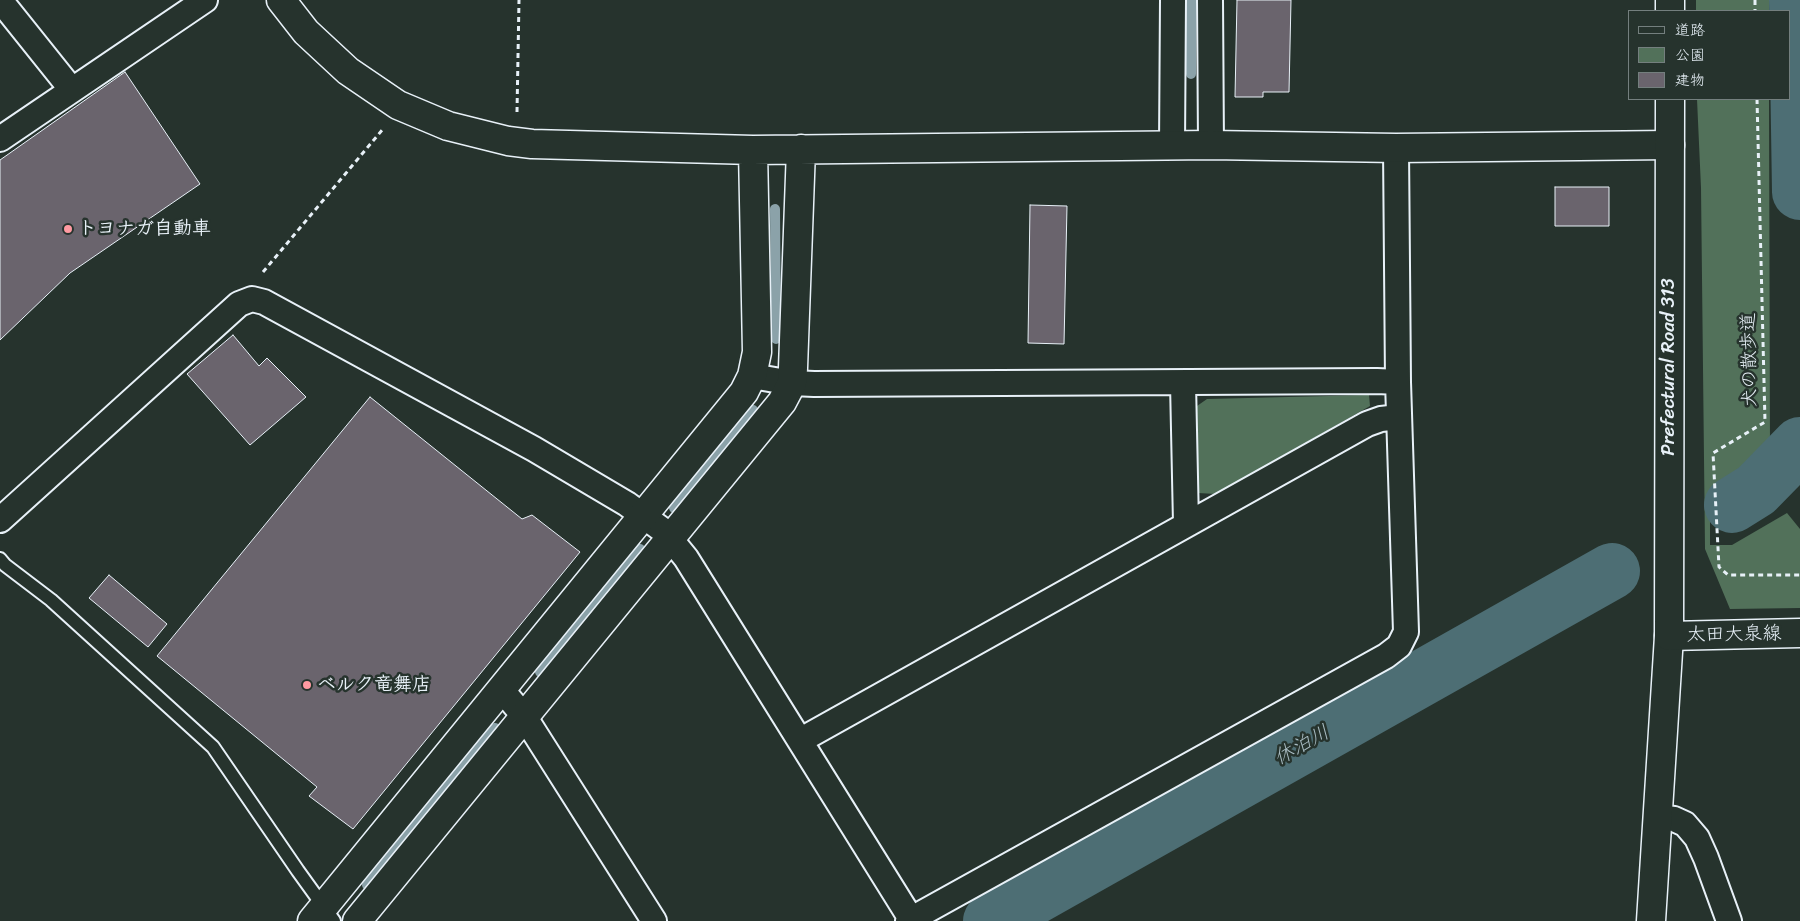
<!DOCTYPE html>
<meta charset="utf-8">
<style>
body{margin:0}
#map{position:relative;width:1800px;height:921px;overflow:hidden;background:#26332d;font-family:Sriracha,"Klee One",sans-serif}
canvas{display:block}
.legend{position:absolute;left:1628px;top:10px;width:162px;height:90px;box-sizing:border-box;background:#26332d;border:1px solid #747f7e;margin:0;padding:6px 9px;list-style:none;font-size:15px;color:#e8f1f8}
.legend li{display:flex;align-items:center;gap:10px;height:25px}
.legend b{width:25px;border:1px solid #747f7e}
</style>
<div id="map">
<canvas width="1800" height="921"></canvas>
<ul class="legend">
<li><b style="height:6px;background:#26332d"></b>道路</li>
<li><b style="height:14px;background:#52715a"></b>公園</li>
<li><b style="height:14px;background:#6a646d"></b>建物</li>
</ul>
</div>
<script>
const g = document.querySelector('canvas').getContext('2d');
g.lineJoin = 'round';
function paint(path, color) { g.fillStyle = color; g.fill(path, 'evenodd'); }
const toPath = rows => new Path2D(rows.map(r => 'M' + r).join(''));
function stroke(path, color, width, dash) { g.strokeStyle = color; g.lineWidth = width; g.lineCap = dash ? 'butt' : 'round'; g.setLineDash(dash || []); g.stroke(path); }
function label(font, color, halo, rows, align = 'center') {
  g.font = font + ' Sriracha,"Klee One",sans-serif'; g.lineWidth = 5; g.setLineDash([]); g.textBaseline = 'middle'; g.strokeStyle = halo; g.fillStyle = color; for (const [text, x, y, turn = 0] of rows) {
    g.save(); g.translate(x, y); g.rotate((+turn || 0) * Math.PI / 180); g.textAlign = isNaN(turn) ? turn : align; if (halo) g.strokeText(text, 0, 0); g.fillText(text, 0, 0); g.restore();
  }
}
paint(toPath([
 [1696,0,1769,0,1769,11,1696,11],
 [1697,99,1769,99,1770,448,1762,459,1746,474,1710,502,1710,545,1732,545,1787,513,1800,529,1800,608,1730,609,1705,549,1701,188],
 [1369,395,1370,406,1216,494,1198,493,1197,406,1207,399]
]), '#52715a');
stroke(toPath([
 [1191,0,1191,74],
 [775,209,776,339],
 [674,508,753,410],
 [540,672,640,549],
 [367,885,495,728]
]), '#8ba2a9', 10);
stroke(toPath([
 [1797,0,1800,192],
 [1732,505,1756,490,1800,445],
 [991,921,1612,571]
]), '#4d6e74', 56);
const building = toPath([
 [1237,0,1291,0,1289,92,1263,92,1263,97,1235,97,1237,0],
 [125,72,200,184,70,273,0,340,0,160,125,72],
 [1555,187,1609,187,1609,226,1555,226,1555,187],
 [1030,205,1067,206,1064,344,1028,343,1030,205],
 [233,335,259,366,267,358,306,397,250,445,187,374,233,335],
 [370,397,522,519,532,515,580,552,353,829,309,796,317,787,157,656,370,397],
 [109,575,167,624,148,647,89,598,109,575]
]);
paint(building, '#6a646d');
stroke(building, '#e8f1f8', 1);
const service = toPath([
 [0,559,5,565,51,600,213,747,298,871,334,921]
]);
const minor = toPath([
 [0,0,72,90],
 [1210,0,1211,145],
 [0,139,205,0],
 [1172,146,1173,0],
 [752,376,792,383,814,384,1377,381,1398,382],
 [1183,383,1186,524],
 [0,520,239,304,252,299,264,302,534,449,627,504,664,531,686,558,911,919],
 [501,689,524,716,654,921],
 [801,740,1367,424,1381,419,1399,417],
 [1657,817,1674,819,1685,824,1697,838,1706,858,1729,921],
 [908,921,1386,656,1399,646,1406,632,1398,382,1396,148]
]);
const tertiary = toPath([
 [281,0,306,32,348,71,398,105,448,126,508,141,532,144,753,150,1211,145,1396,148,1670,145],
 [312,921,744,392,752,376,757,352,753,150],
 [357,921,782,402,792,383,793,368,801,149],
 [1651,921,1669,636]
]);
const secondary = toPath([
 [1670,0,1670,11],
 [1670,99,1669,636,1800,633]
]);
stroke(service, '#e8f1f8', 16);
stroke(minor, '#e8f1f8', 28);
stroke(tertiary, '#e8f1f8', 31);
stroke(secondary, '#e8f1f8', 31);
stroke(toPath([
 [1755,0,1755,11],
 [1757,99,1765,422,1713,453,1719,567,1728,575,1800,575],
 [517,112,519,0],
 [263,272,383,129]
]), '#e8f1f8', 3, [5, 4]);
stroke(service, '#26332d', 12);
stroke(minor, '#26332d', 24);
stroke(tertiary, '#26332d', 28);
stroke(secondary, '#26332d', 28);
for (const [x, y, r, color] of [
 [68,229,5,"#ff9aa2"],
 [307,685,5,"#ff9aa2"]
]) { const dot = new Path2D(); dot.arc(x, y, r, 0, 2 * Math.PI); g.fillStyle = color; g.fill(dot); stroke(dot, '#26332d', 2); }
label('bold 19px', '#e8f1f8', '#26332d', [
 ["トヨナガ自動車",78,229],
 ["ベルク竜舞店",317,685]
], 'left');
label('19px', '#e8f1f8', '#26332d', [
 ["犬の散歩道",1750,360,-91],
 ["Prefectural Road 313",1669,367,-90],
 ["太田大泉線",1734,635,-1]
]);
label('italic 20px', '#aabdc3', '#26332d', [
 ["休泊川",1302,746,-29]
]);
</script>
